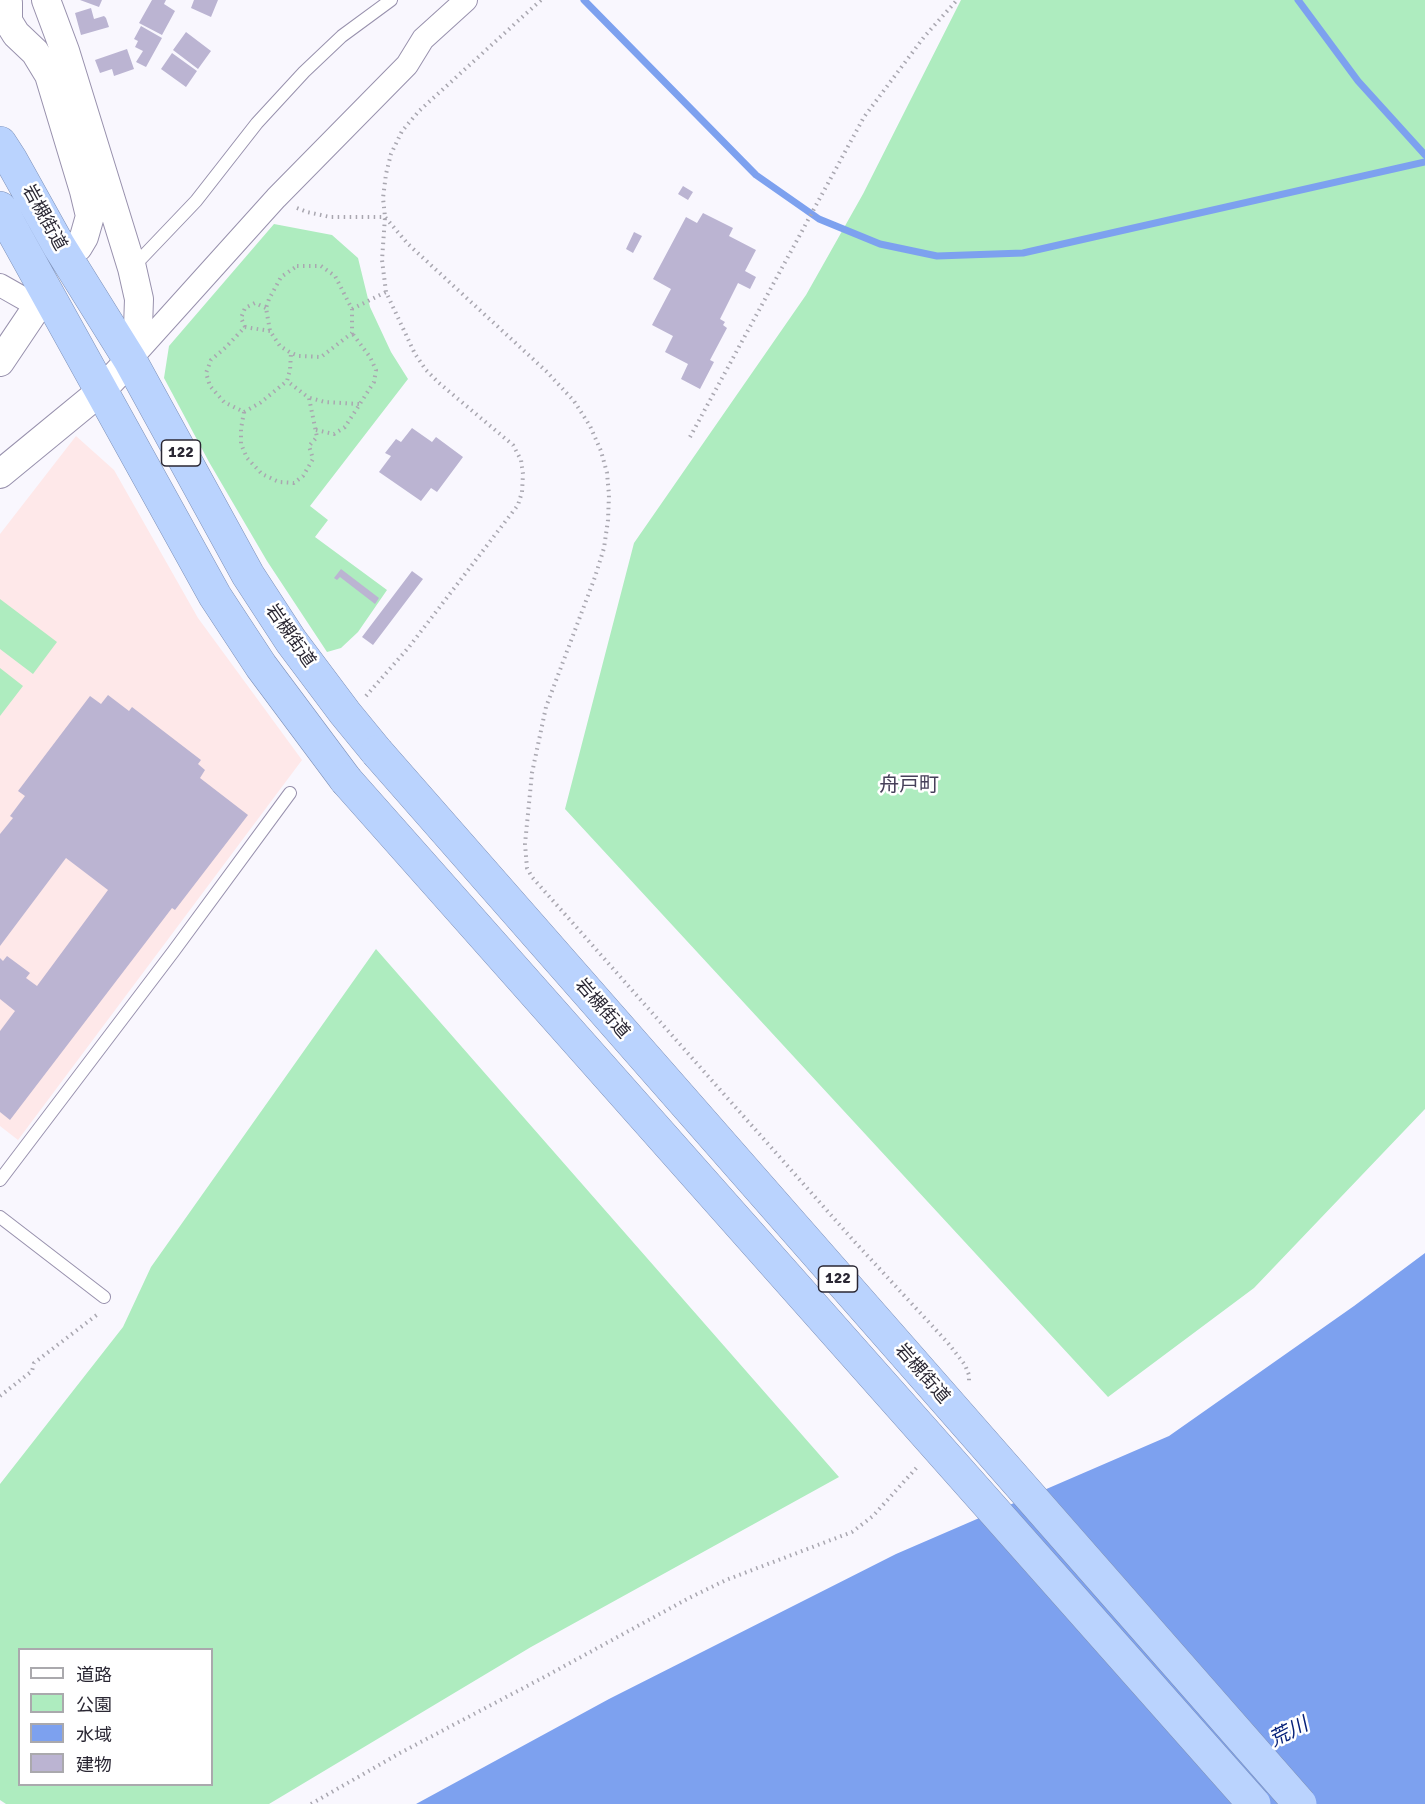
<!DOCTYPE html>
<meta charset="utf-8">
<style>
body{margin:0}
#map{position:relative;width:1425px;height:1804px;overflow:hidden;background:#f9f7fe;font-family:Signika,"Noto Sans JP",sans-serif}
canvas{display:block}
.legend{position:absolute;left:18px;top:1648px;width:195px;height:138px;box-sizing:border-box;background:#fff;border:2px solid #aaa9ad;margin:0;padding:8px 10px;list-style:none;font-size:18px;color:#2a2733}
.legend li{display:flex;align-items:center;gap:12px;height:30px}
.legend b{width:30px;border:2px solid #aaa9ad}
</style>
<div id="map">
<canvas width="1425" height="1804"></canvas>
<ul class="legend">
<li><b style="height:8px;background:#fff"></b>道路</li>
<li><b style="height:16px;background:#aeecbf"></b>公園</li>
<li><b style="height:16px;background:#7da1ef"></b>水域</li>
<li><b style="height:16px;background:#bbb4d2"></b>建物</li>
</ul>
</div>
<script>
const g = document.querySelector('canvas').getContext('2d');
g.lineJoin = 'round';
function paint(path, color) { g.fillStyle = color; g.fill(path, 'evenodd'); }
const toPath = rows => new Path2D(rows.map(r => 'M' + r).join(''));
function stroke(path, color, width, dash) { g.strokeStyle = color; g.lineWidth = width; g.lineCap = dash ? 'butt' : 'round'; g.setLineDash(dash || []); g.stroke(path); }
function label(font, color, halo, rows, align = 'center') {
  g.font = font + ' Signika,"Noto Sans JP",sans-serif'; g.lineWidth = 5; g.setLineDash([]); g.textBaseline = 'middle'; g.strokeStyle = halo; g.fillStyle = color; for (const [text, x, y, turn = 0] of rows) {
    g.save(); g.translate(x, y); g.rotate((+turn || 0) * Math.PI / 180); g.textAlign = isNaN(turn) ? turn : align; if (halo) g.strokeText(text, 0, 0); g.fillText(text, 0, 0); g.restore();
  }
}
paint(toPath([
 [76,436,114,470,198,618,302,760,18,1140,0,1126,0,534]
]), '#fee8e9');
paint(toPath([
 [961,0,1425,0,1425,1109,1254,1288,1108,1397,565,809,634,543,806,295,863,194],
 [274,224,332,235,358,258,370,307,391,352,408,379,310,506,328,520,315,537,387,590,358,632,341,648,327,652,267,561,209,462,164,378,169,346],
 [0,599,57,642,33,674,0,649],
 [0,668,23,686,0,716],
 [376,949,839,1477,531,1647,269,1804,6,1804,0,1800,0,1484,123,1327,151,1267],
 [20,1650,212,1650,212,1784,20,1784]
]), '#aeecbf');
paint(toPath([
 [1425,1253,1425,1804,416,1804,609,1699,896,1554,1169,1436,1354,1306]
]), '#7da1ef');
stroke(toPath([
 [584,0,756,175,819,219,880,244,937,256,1023,253,1425,162],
 [1298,0,1358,81,1425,155]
]), '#7da1ef', 7);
paint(toPath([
 [80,0,102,0,99,7],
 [152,0,166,0,164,4,175,11,162,35,139,23],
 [194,0,218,0,211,17,191,8],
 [91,8,94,19,104,16,106,18,109,27,81,35,75,13],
 [141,26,162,38,146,67,136,62,143,51,135,47,138,41,134,39],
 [186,32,211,51,198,69,173,50],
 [127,49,134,69,114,76,112,69,100,73,95,60],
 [172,53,197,71,186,87,161,69],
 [683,186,693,192,688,200,678,194],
 [703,213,733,228,729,236,756,250,745,271,756,277,750,289,738,283,720,319,725,322,723,325,727,328,710,360,714,362,700,389,681,379,688,364,665,352,673,336,652,325,671,289,653,279,686,217,697,223],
 [634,232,642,236,633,253,626,249],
 [412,428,432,442,436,437,463,457,437,492,431,488,421,501,379,472,391,456,385,453,396,439,401,442],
 [341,569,379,598,375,604,340,577,337,580,334,578],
 [412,571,423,579,373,645,362,637],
 [108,695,129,711,132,707,201,760,198,764,205,770,200,778,248,815,175,910,172,908,10,1120,0,1112,0,1031,15,1011,0,999,0,958,3,961,7,956,30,973,26,978,37,986,108,890,66,858,0,946,0,834,13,818,10,816,25,796,18,791,90,696,101,704]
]), '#bbb4d2');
const service = toPath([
 [133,267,196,201,257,123,304,72,342,36,391,0],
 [0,1180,173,952,290,793],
 [0,1217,104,1297]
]);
const minor = toPath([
 [0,285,37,306],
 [130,360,276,198,407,65,423,39,466,0]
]);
const tertiary = toPath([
 [8,3,8,21,16,34,35,52,49,75,84,191,90,216,84,237,78,247],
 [0,362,41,301],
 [0,474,101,391,130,360,138,328,139,299,132,268,65,51,46,0]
]);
const trunk = toPath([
 [0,143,11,160,59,246,130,360,248,575,291,641,345,713,377,752],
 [0,208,215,596,261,666,346,780]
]);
stroke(service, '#9891ad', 14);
stroke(minor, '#9891ad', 24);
stroke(tertiary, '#9891ad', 30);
stroke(trunk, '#7d90b7', 34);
stroke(toPath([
 [297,208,307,212,330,217,385,217,408,244,546,371,574,401,590,426,601,451,607,473,609,495,608,520,604,548,595,577,546,707,532,773,525,844,527,868,532,877,853,1240,948,1343,965,1365,969,1375,969,1383],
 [297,266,321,266,335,276,352,309,352,333,321,357,299,356,291,353,280,346,270,331,266,308,269,299,281,277,297,266],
 [352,309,386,292],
 [245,327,241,318,245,308,255,303,266,308],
 [270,331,245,327,226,347,211,360,206,373,210,386,224,402,244,412,260,403,287,381,290,370,291,353],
 [310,398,325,402,359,404],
 [244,412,241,429,241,444,247,458,262,474,279,482,294,483,303,476,313,459,309,446,317,437,309,398,287,381],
 [316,430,334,434,345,427,374,382,376,370,370,357,352,333],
 [690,437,864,117,924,37,957,0],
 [366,696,409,647,518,505,522,492,523,474,521,460,513,445,439,383,426,370,415,354,386,292,382,260,385,217,383,198,386,174,391,154,402,131,419,111,541,0],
 [0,1396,32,1371,34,1363,98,1314],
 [311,1804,400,1753,548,1675,689,1598,726,1580,852,1532,873,1516,919,1465]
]), '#a9a7b0', 4, [1.5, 4.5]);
stroke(service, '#fff', 12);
stroke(minor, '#fff', 22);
stroke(tertiary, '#fff', 28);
stroke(trunk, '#bad3fe', 33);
const trunkBridge = toPath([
 [377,752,1300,1804],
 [346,780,1254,1804]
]);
stroke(trunkBridge, '#7d90b7', 34, []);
stroke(trunkBridge, '#bad3fe', 33);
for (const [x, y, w] of [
 [181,453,39],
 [838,1279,39]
]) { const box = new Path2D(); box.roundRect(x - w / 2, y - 13, w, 26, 4.5); g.fillStyle = '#fff'; g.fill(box); stroke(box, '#2a2733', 1.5); }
label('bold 16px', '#2a2733', null, [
 ["122",181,453],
 ["122",838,1279]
]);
label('18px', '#2a2733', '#fff', [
 ["岩槻街道",44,218,61],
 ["岩槻街道",290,636,55],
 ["岩槻街道",602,1009,49],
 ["岩槻街道",922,1374,49]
]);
label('20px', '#47415a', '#fff', [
 ["舟戸町",909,786]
]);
label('italic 20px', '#07227a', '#fff', [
 ["荒川",1289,1733,-27]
]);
</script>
